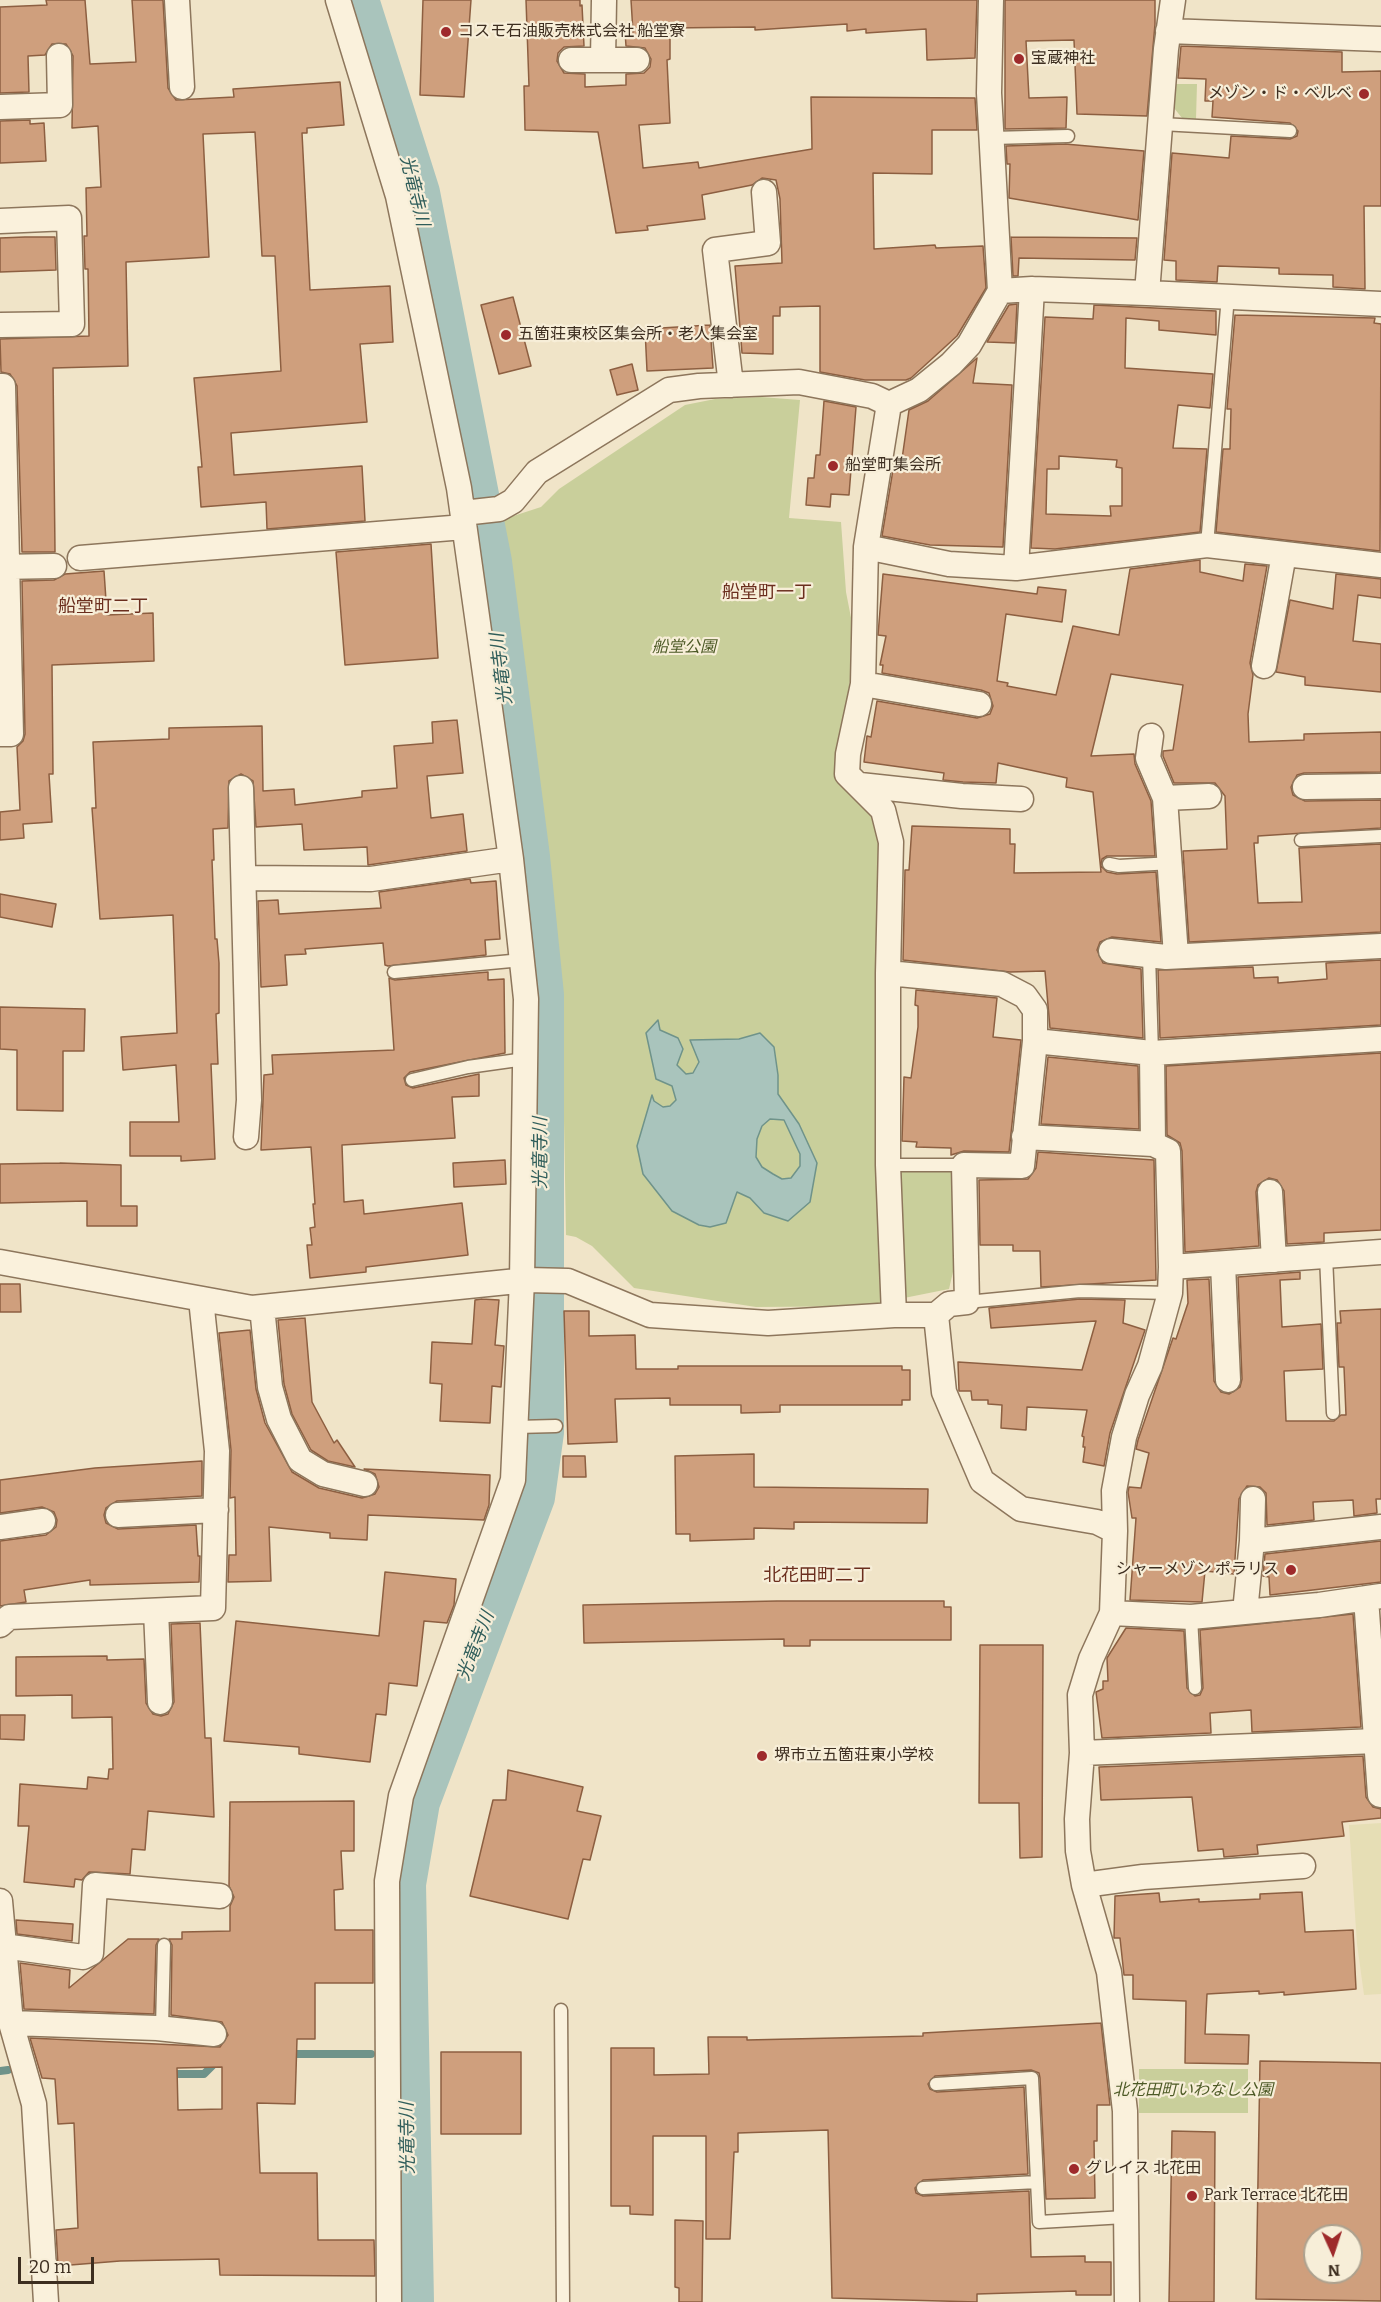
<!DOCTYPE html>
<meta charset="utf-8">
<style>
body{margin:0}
#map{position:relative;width:1381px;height:2302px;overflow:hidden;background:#f0e4c8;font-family:Bitter,serif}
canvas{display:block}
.north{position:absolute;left:1303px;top:2224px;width:60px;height:60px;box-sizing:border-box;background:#f7eed8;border:2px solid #ada18e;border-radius:50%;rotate:177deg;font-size:16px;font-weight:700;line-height:24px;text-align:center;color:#3d2e20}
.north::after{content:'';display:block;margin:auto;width:21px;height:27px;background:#9e2a2b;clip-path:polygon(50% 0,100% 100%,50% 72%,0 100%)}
.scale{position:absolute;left:18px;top:2257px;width:76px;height:27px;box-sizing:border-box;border:3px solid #3d2e20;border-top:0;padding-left:8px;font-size:18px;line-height:21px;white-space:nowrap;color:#3d2e20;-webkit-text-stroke:4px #f7eed8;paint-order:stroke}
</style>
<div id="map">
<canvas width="1381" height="2302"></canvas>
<div class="north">N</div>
<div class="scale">20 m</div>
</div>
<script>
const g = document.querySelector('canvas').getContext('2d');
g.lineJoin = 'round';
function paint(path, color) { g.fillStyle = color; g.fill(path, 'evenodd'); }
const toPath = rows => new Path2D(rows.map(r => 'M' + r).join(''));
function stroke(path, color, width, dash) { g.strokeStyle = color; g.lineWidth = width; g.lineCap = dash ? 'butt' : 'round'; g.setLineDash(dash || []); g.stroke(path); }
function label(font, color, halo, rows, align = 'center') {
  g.font = font + ' Bitter,"Noto Sans JP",serif'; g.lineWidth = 4.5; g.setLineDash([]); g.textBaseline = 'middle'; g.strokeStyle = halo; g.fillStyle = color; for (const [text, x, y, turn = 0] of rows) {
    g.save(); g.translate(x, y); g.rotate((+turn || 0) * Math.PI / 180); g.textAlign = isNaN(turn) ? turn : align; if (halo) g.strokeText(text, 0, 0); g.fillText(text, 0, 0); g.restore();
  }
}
paint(toPath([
 [1381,1823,1381,1994,1364,1995,1357,1944,1349,1825]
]), '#e6deb5');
paint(toPath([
 [1174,84,1197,84,1196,119,1182,118,1174,108],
 [761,397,800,400,789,518,841,522,846,592,853,628,850,682,835,765,872,813,880,835,885,1306,756,1307,634,1288,592,1246,576,1237,566,1235,562,1007,552,890,495,522,541,507,559,489,685,405,715,399],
 [948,1167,953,1171,956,1259,949,1289,904,1298,895,1168],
 [1139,2069,1248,2069,1248,2113,1139,2113]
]), '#c9cf9b');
const water = toPath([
 [658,1020,660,1030,678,1038,683,1049,677,1065,686,1074,693,1073,699,1062,690,1040,739,1039,760,1033,774,1047,778,1075,778,1094,799,1124,817,1163,810,1202,788,1221,764,1213,750,1198,737,1192,726,1223,710,1227,699,1225,672,1211,643,1174,637,1146,652,1095,654,1101,663,1107,670,1106,676,1100,672,1086,656,1079,646,1033,658,1020],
 [770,1119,784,1120,800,1154,800,1166,791,1178,782,1179,773,1174,762,1167,756,1157,757,1139,762,1126,770,1119]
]);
paint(water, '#a9c4bc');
stroke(water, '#6f938a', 1.5);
stroke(toPath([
 [286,2054,371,2054],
 [405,2055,407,2055],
 [0,2071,8,2070],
 [167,2074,204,2074,216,2062]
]), '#6f938a', 8);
stroke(toPath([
 [356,0,417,193,489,562,527,857,541,995,541,1432,532,1497,417,1802,403,1884,411,2302]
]), '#a9c4bc', 46);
const building = toPath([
 [46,0,85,0,90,64,136,62,132,0,163,0,168,88,176,100,234,97,233,89,340,82,344,125,307,128,307,133,302,133,310,290,390,286,393,342,360,344,367,422,231,433,234,475,362,466,365,521,267,529,266,502,201,507,198,467,202,467,194,378,281,371,275,256,262,256,255,132,203,134,209,257,126,262,128,366,53,368,55,552,22,552,17,386,10,374,1,372,0,339,89,336,88,269,85,269,84,236,87,236,86,188,101,187,98,126,72,128,73,56,66,44,52,44,45,55,28,56,29,92,0,93,0,7,47,5,46,0],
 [423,0,471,0,464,97,420,95,423,0],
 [526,0,580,0,580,6,582,5,584,46,564,47,558,53,557,61,564,73,585,74,585,87,626,85,626,74,644,73,650,67,651,59,645,48,626,46,625,32,633,32,631,0,977,0,975,58,927,60,926,29,866,33,866,29,847,31,847,24,755,30,755,27,670,28,670,59,667,60,670,123,639,125,643,168,698,162,699,168,812,149,811,97,975,98,977,130,932,130,932,174,873,173,874,249,935,245,936,248,983,246,986,288,957,336,911,378,906,380,865,380,820,372,820,306,780,307,780,316,773,316,773,354,742,353,735,266,782,263,780,199,776,180,762,178,752,185,702,195,705,219,647,226,648,230,616,233,598,132,525,130,524,86,529,86,526,0],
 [1005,0,1155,0,1155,24,1147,116,1077,114,1074,40,1026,41,1029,98,1067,97,1066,128,1005,129,1005,0],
 [1181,46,1342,52,1342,72,1381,71,1381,206,1364,206,1365,289,1333,287,1333,275,1279,274,1279,268,1218,266,1217,282,1176,280,1176,261,1164,260,1172,153,1229,158,1231,136,1290,139,1297,136,1298,131,1290,123,1212,117,1213,101,1205,101,1206,79,1178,78,1181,46],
 [30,120,30,124,44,123,46,161,0,163,0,121,30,120],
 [1065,144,1144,151,1138,220,1009,198,1010,164,1007,164,1006,146,1065,144],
 [25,237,55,237,56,270,0,272,0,238,25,237],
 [1011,237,1137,238,1135,260,1019,258,1018,276,1013,276,1011,237],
 [513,297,531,366,499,374,481,305,513,297],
 [1017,304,1015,343,987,342,1009,305,1017,304],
 [1094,305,1216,311,1216,335,1159,330,1159,321,1126,318,1125,368,1213,374,1210,408,1178,405,1173,448,1207,449,1200,532,1055,549,1031,548,1045,317,1093,319,1094,305],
 [1059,456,1117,460,1116,467,1122,468,1122,506,1110,506,1111,516,1046,514,1047,469,1059,469,1059,456],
 [1235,315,1375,318,1374,323,1381,324,1380,551,1216,532,1223,449,1230,449,1231,409,1227,409,1235,315],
 [710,325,713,368,647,371,645,329,710,325],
 [977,358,973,383,1012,385,1003,547,930,545,882,536,895,458,902,459,909,410,928,401,977,358],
 [632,364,638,390,617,395,610,370,632,364],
 [824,401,856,407,849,495,831,494,830,507,806,505,808,478,814,478,816,455,820,455,824,401],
 [431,544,438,658,345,665,336,552,431,544],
 [1200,560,1200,572,1243,581,1245,564,1267,566,1250,663,1253,675,1248,714,1249,742,1304,740,1304,734,1381,732,1381,772,1304,773,1297,775,1291,787,1293,795,1305,801,1381,800,1381,828,1258,836,1258,843,1254,843,1258,903,1302,902,1299,848,1381,844,1381,932,1189,942,1183,851,1227,849,1225,796,1215,783,1174,783,1163,756,1163,751,1173,750,1183,685,1111,674,1091,756,1134,754,1135,764,1151,801,1155,856,1107,856,1102,859,1101,866,1107,872,1117,874,1156,872,1161,942,1112,937,1100,942,1097,950,1103,963,1141,969,1143,1038,1050,1028,1045,971,1010,972,903,960,905,870,909,870,912,826,1010,829,1010,844,1015,844,1014,873,1101,872,1093,792,1066,787,1067,778,998,763,996,783,963,782,943,780,944,773,864,762,867,736,871,737,877,701,977,718,990,714,993,706,989,693,981,690,882,673,883,665,880,665,886,636,878,635,883,574,1037,594,1038,587,1066,590,1062,622,1006,614,997,681,1008,683,1007,686,1056,695,1073,626,1119,635,1130,569,1200,560],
 [104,571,107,615,153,613,154,661,52,665,53,774,49,774,52,822,23,824,24,838,0,840,0,812,20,810,17,747,23,741,25,734,22,581,54,580,65,574,104,571],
 [1336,574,1381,579,1381,598,1358,595,1353,641,1381,644,1381,692,1305,685,1305,677,1276,672,1290,600,1333,609,1336,574],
 [457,720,463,773,427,776,431,818,463,814,467,851,368,865,367,847,304,850,302,824,256,827,253,781,241,774,229,781,228,828,213,829,214,860,212,860,215,939,217,939,219,963,219,1013,216,1014,218,1064,211,1064,215,1159,181,1161,181,1156,130,1156,130,1122,179,1122,176,1065,123,1070,121,1037,177,1033,173,915,100,919,92,808,96,808,93,742,169,739,169,728,262,726,263,791,294,789,295,805,362,797,362,791,397,788,394,746,433,743,432,722,457,720],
 [470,879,471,883,496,881,500,939,485,940,486,955,388,966,385,965,383,943,305,949,306,954,285,955,287,985,261,987,258,901,278,900,279,914,381,908,379,892,470,879],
 [0,894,56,904,52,927,0,917,0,894],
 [1381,960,1381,1025,1160,1038,1158,970,1253,967,1254,978,1278,977,1278,983,1327,979,1326,963,1381,960],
 [488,972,488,980,504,979,505,1053,410,1072,404,1078,406,1085,413,1088,479,1074,479,1096,452,1097,455,1138,342,1145,344,1202,363,1200,364,1214,462,1203,468,1255,366,1267,366,1272,310,1278,307,1245,312,1245,310,1228,315,1227,313,1204,315,1204,311,1147,261,1150,264,1075,273,1074,272,1055,394,1050,389,978,395,980,488,972],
 [916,990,997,998,993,1037,1021,1040,1009,1152,964,1151,951,1155,951,1148,916,1147,917,1142,902,1141,904,1077,911,1078,918,1027,918,1006,915,1005,916,990],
 [0,1007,85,1009,84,1051,63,1051,63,1111,17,1110,17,1050,0,1049,0,1007],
 [1381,1053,1381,1230,1324,1233,1324,1242,1287,1244,1284,1191,1277,1180,1269,1178,1258,1185,1256,1192,1259,1246,1185,1252,1182,1151,1180,1143,1167,1135,1166,1066,1381,1053],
 [1048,1057,1138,1066,1139,1129,1041,1124,1048,1057],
 [1038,1152,1154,1160,1156,1280,1041,1287,1040,1251,1013,1251,1013,1245,980,1245,979,1180,1028,1179,1036,1168,1038,1152],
 [505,1160,506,1184,454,1187,453,1163,505,1160],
 [60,1163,121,1165,121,1206,137,1206,137,1226,87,1226,87,1201,0,1203,0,1164,60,1163],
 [1300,1272,1300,1279,1280,1280,1282,1327,1321,1324,1323,1369,1284,1371,1286,1421,1334,1421,1341,1415,1346,1415,1344,1367,1339,1367,1337,1323,1341,1323,1340,1311,1381,1309,1381,1499,1376,1499,1377,1513,1354,1516,1353,1500,1313,1502,1314,1520,1267,1525,1266,1493,1260,1487,1247,1486,1239,1499,1234,1574,1205,1571,1202,1602,1130,1600,1136,1518,1132,1518,1128,1492,1129,1487,1141,1488,1149,1453,1136,1449,1138,1440,1173,1338,1176,1339,1188,1303,1187,1280,1209,1279,1214,1381,1221,1392,1229,1394,1240,1387,1242,1379,1238,1277,1300,1272],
 [0,1284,20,1284,21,1312,0,1312,0,1284],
 [482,1299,499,1300,495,1345,504,1346,501,1387,492,1386,490,1423,440,1421,442,1384,430,1383,432,1342,472,1344,475,1300,482,1299],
 [1080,1299,1125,1300,1123,1323,1145,1330,1110,1433,1104,1466,1083,1462,1085,1447,1083,1447,1084,1437,1082,1436,1087,1410,1027,1407,1026,1430,1001,1428,1002,1405,988,1404,988,1400,972,1400,971,1391,959,1391,958,1362,1082,1370,1096,1321,991,1328,989,1308,1080,1299],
 [564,1311,589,1311,589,1336,635,1335,636,1369,678,1369,678,1366,902,1366,902,1370,910,1370,910,1400,902,1400,902,1405,780,1405,780,1412,741,1413,741,1405,670,1405,670,1398,615,1399,617,1442,568,1444,564,1311],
 [305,1318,312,1402,334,1443,337,1440,355,1467,328,1461,311,1450,292,1414,284,1384,278,1320,305,1318],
 [250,1330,256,1389,265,1423,292,1472,319,1488,362,1498,375,1494,379,1487,375,1474,364,1469,490,1475,489,1505,484,1520,368,1515,367,1540,330,1538,330,1533,269,1527,271,1581,228,1582,229,1555,236,1555,235,1497,230,1498,231,1450,219,1333,250,1330],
 [754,1454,754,1487,928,1489,927,1523,794,1522,794,1529,754,1528,754,1539,690,1541,690,1534,676,1534,675,1456,754,1454],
 [563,1456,585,1456,586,1477,563,1477,563,1456],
 [202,1461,202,1496,117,1501,106,1508,104,1515,106,1523,118,1529,196,1525,198,1556,200,1556,199,1582,90,1585,90,1580,24,1590,26,1602,0,1606,0,1541,46,1535,56,1527,57,1520,54,1512,42,1507,0,1513,0,1480,95,1468,202,1461],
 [1381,1541,1381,1582,1270,1595,1269,1577,1263,1576,1265,1554,1381,1541],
 [385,1572,456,1579,454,1605,447,1623,424,1621,417,1686,389,1683,386,1715,376,1714,370,1762,299,1754,299,1747,224,1741,236,1621,379,1636,385,1572],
 [777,1601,944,1601,944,1607,951,1607,951,1640,810,1640,810,1646,784,1646,784,1639,584,1643,583,1605,777,1601],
 [1353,1614,1361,1727,1252,1732,1251,1710,1210,1713,1211,1733,1102,1738,1096,1692,1103,1689,1103,1681,1108,1681,1107,1658,1126,1628,1184,1631,1187,1688,1195,1696,1200,1695,1203,1688,1200,1630,1353,1614],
 [200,1623,205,1738,211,1738,214,1817,148,1811,145,1850,132,1849,130,1874,89,1872,82,1880,75,1879,74,1887,24,1882,29,1826,18,1826,20,1784,87,1789,88,1777,108,1779,109,1769,113,1769,112,1717,72,1718,72,1695,16,1696,16,1657,107,1656,107,1660,144,1659,146,1703,153,1714,161,1716,168,1714,174,1702,171,1624,200,1623],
 [980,1645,1043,1645,1042,1857,1020,1858,1019,1803,979,1803,980,1645],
 [0,1715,25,1715,24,1740,0,1739,0,1715],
 [1363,1756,1366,1797,1373,1807,1381,1809,1381,1818,1342,1822,1344,1836,1257,1845,1258,1854,1224,1857,1223,1849,1198,1851,1192,1797,1101,1800,1099,1767,1363,1756],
 [508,1770,583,1787,577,1811,601,1816,590,1860,583,1859,568,1919,470,1896,493,1800,506,1800,508,1770],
 [354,1801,354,1851,341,1851,343,1889,334,1890,335,1930,373,1930,373,1983,315,1983,315,2039,297,2039,295,2104,257,2103,260,2173,317,2173,318,2240,374,2240,375,2276,220,2275,219,2259,120,2261,58,2266,56,2230,78,2228,74,2123,58,2124,55,2079,42,2078,30,2038,220,2047,228,2035,222,2022,171,2015,172,1945,169,1939,182,1939,182,1932,230,1931,230,1906,234,1897,229,1886,230,1802,354,1801],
 [222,2067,222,2109,178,2110,177,2068,222,2067],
 [1302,1892,1305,1932,1353,1930,1356,1989,1284,1995,1284,1992,1259,1994,1259,1991,1207,1994,1205,2034,1249,2035,1248,2064,1185,2063,1186,2001,1133,1999,1133,1975,1124,1975,1120,1938,1114,1938,1115,1896,1159,1893,1160,1902,1199,1899,1199,1902,1260,1899,1260,1894,1302,1892],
 [16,1920,73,1924,72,1941,17,1934,16,1920],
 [128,1939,159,1939,156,1945,154,2014,24,2009,20,1963,70,1970,69,1988,128,1939],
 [1101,2023,1110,2105,1097,2105,1097,2141,1094,2141,1095,2198,1046,2199,1040,2078,1039,2073,1031,2070,935,2076,928,2084,930,2089,937,2092,1024,2087,1028,2174,923,2180,915,2188,916,2193,923,2196,1029,2191,1031,2257,1085,2256,1085,2262,1111,2262,1111,2295,1076,2295,1076,2291,977,2294,977,2302,832,2298,828,2130,738,2133,738,2152,734,2152,730,2239,706,2239,706,2136,653,2136,653,2215,630,2214,630,2206,611,2206,611,2048,654,2048,654,2075,709,2074,708,2037,747,2037,747,2040,923,2036,923,2033,1101,2023],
 [441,2052,521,2052,521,2134,441,2134,441,2052],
 [1260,2061,1381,2063,1381,2301,1256,2299,1260,2061],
 [1315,2236,1351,2236,1351,2272,1315,2272,1315,2236],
 [1172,2131,1215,2132,1214,2302,1169,2302,1172,2131],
 [675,2220,703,2221,702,2302,679,2302,679,2288,675,2287,675,2220]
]);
paint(building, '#cf9f7d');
stroke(building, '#8d5f41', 1.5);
const service = toPath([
 [1161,124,1290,131],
 [992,138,1068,136],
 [1207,545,1228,296],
 [1301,840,1381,836],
 [1109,864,1119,866,1172,863],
 [1149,955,1152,1053],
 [394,972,522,960],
 [412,1080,468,1067,525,1059],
 [888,1165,964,1165],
 [1326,1256,1333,1413],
 [967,1302,1080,1291,1170,1293],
 [516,1427,556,1426],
 [1191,1617,1195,1688],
 [561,2010,563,2302],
 [162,2028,164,1945],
 [936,2084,1032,2078,1039,2222,1125,2217],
 [923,2188,1037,2182]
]);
const minor = toPath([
 [177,0,182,87],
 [338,0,398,196,459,488,511,859,526,999,522,1280,513,1480,401,1796,387,1881,389,2302],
 [991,0,989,93,1000,291],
 [1168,31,1381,39],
 [571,60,637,60],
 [603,60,604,0],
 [0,107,60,105,59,56],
 [0,221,69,218,72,324,0,325],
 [1147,293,1381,304],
 [731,385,715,250,768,243,764,192],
 [0,386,3,386,11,734,0,734],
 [463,513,499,509,513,501,537,472,669,390,699,386,799,382,872,396,889,404],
 [866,547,949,564,1016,568,1207,545,1381,565],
 [80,558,464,527],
 [0,567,54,566],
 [1016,568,1032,289],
 [1264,666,1284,554],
 [863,684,979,704],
 [1151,736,1148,758,1165,798,1176,956],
 [860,785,962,796,1021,799],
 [1305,787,1381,786],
 [241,788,249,1100,246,1137],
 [1165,798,1209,796],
 [244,878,371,879,511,859],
 [1111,951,1166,957,1381,946],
 [888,973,1002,984,1025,996,1035,1010,1035,1041,1152,1053,1381,1039],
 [1152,1053,1153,1144],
 [1024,1137,1153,1144,1168,1151,1171,1267],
 [1270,1192,1274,1260],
 [0,1262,252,1308,527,1280,568,1281,650,1315,768,1323,894,1315],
 [1223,1264,1228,1380],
 [262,1307,270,1387,279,1419,300,1460,323,1474,365,1484],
 [936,1315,949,1304,967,1302,964,1165,1022,1166,1035,1041],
 [118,1515,216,1510],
 [0,1527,43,1521],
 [1115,1531,1114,1491,1124,1437,1137,1395,1150,1366,1170,1293,1171,1267,1381,1252],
 [1252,1541,1381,1527],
 [1366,1598,1380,1795],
 [156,1611,160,1702],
 [1245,1612,1252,1541,1253,1499],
 [1112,1613,1191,1617,1319,1605,1381,1596],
 [0,1625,9,1617,213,1608,217,1451,201,1299],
 [1082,1753,1376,1741],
 [1084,1885,1143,1877,1303,1866],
 [0,1901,11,2023,34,2104,46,2302],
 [3,1946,83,1957,91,1953,95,1885,220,1896],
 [11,2023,157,2028,214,2034],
 [1127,2302,1125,2111,1109,1972,1084,1885,1078,1851,1077,1819,1082,1753,1080,1695,1091,1659,1112,1613,1115,1531,1097,1522,1021,1509,982,1481,944,1392,936,1315,894,1315,888,1165,888,973,891,842,883,810,847,774,848,754,863,684,866,547,889,404,919,390,951,364,969,345,1000,291,1032,289,1147,293,1166,49,1173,0]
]);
stroke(service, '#8d765c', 15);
stroke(minor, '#8d765c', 27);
stroke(service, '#faf1dc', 12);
stroke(minor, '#faf1dc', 24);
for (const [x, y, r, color] of [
 [446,32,6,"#9e2a2b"],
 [1019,59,6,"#9e2a2b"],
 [1364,94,6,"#9e2a2b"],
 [506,335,6,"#9e2a2b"],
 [833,466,6,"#9e2a2b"],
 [1291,1570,6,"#9e2a2b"],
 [762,1756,6,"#9e2a2b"],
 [1074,2169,6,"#9e2a2b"],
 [1192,2196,6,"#9e2a2b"]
]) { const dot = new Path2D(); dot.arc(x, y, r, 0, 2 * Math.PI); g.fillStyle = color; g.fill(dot); stroke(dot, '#f7eed8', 2); }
label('16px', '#3d2e20', '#f7eed8', [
 ["コスモ石油販売株式会社 船堂寮",458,32],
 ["宝蔵神社",1031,59],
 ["メゾン・ド・ベルベ",1352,94,"right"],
 ["五箇荘東校区集会所・老人集会室",518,335],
 ["船堂町集会所",845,466],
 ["シャーメゾン ポラリス",1279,1570,"right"],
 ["堺市立五箇荘東小学校",774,1756],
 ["グレイス 北花田",1086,2169],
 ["Park Terrace 北花田",1204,2196]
], 'left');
label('italic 16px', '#4d5a26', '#f7eed8', [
 ["船堂公園",684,648],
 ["北花田町いわなし公園",1193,2091]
]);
label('italic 18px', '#2f5d5a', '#f7eed8', [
 ["光竜寺川",414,191,76],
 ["光竜寺川",502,669,-97],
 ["光竜寺川",541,1153,-90],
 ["光竜寺川",476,1646,-69],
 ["光竜寺川",408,2138,-91]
]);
label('18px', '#6b2e1e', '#f7eed8', [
 ["船堂町一丁",767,593],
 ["船堂町二丁",103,607],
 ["北花田町二丁",817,1576]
]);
</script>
